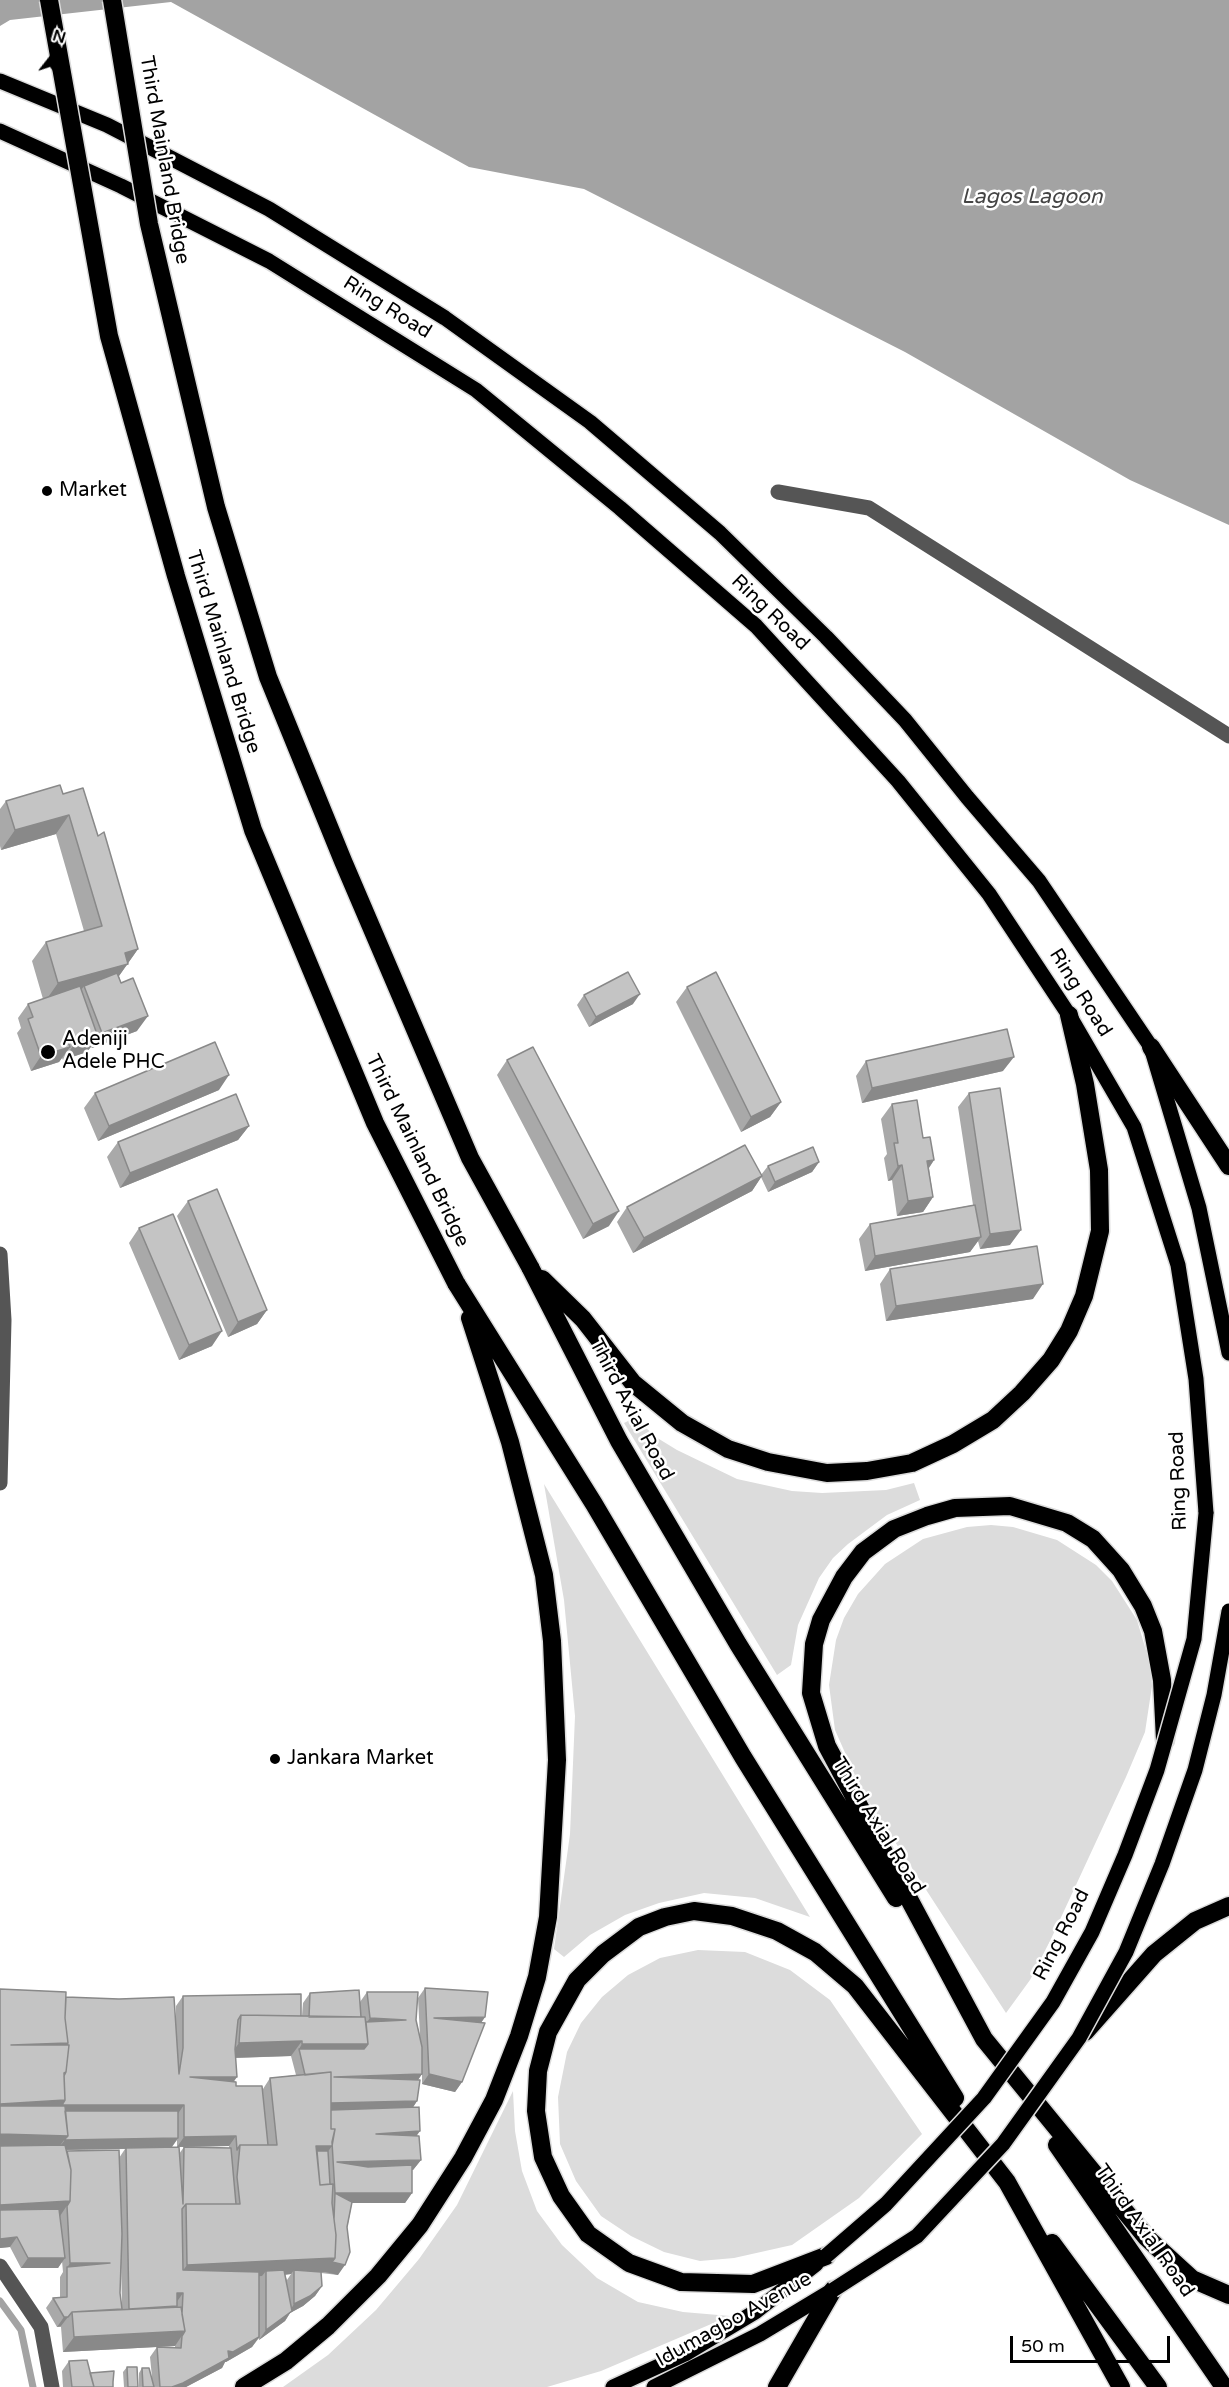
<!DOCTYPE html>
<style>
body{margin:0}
#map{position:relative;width:1229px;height:2387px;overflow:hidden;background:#fff;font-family:"Varela Round",sans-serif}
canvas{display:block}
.north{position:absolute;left:24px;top:24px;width:60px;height:60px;-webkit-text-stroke:4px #fff;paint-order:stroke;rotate:17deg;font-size:16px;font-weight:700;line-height:24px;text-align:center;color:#000}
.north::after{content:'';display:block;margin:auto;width:21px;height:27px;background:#000;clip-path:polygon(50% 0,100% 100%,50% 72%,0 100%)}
.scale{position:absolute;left:1010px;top:2336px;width:160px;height:27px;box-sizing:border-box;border:3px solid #000;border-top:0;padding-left:8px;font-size:18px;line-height:21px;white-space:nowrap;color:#000;-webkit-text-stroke:4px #fff;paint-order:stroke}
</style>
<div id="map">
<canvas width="1229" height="2387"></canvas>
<div class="north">N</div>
<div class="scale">50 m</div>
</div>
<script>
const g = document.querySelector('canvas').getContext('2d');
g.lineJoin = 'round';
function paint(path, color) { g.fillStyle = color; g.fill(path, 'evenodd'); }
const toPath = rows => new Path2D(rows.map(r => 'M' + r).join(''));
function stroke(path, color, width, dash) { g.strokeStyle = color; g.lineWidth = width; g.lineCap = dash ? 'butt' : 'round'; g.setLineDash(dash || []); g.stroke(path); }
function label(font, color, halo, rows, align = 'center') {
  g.font = font + ' "Varela Round",sans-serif'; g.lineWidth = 5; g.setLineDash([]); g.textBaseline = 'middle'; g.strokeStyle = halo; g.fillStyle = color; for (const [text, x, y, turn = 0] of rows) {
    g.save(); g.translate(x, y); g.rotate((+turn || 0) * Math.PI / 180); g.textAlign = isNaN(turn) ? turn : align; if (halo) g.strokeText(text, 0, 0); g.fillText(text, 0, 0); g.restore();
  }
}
paint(toPath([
 [634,1418,659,1439,677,1450,737,1479,792,1491,822,1493,886,1490,914,1483,920,1500,887,1515,848,1544,833,1558,819,1578,798,1625,791,1665,777,1675,624,1423],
 [544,1484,810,1917,755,1898,704,1893,659,1903,625,1915,590,1935,564,1957,554,1949,570,1834,575,1716,564,1600],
 [991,1525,1013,1527,1057,1540,1096,1565,1112,1581,1137,1620,1150,1664,1152,1686,1145,1732,1126,1777,1051,1939,1030,1980,1006,2013,862,1791,835,1730,829,1685,836,1640,844,1618,858,1594,885,1564,923,1539,967,1527],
 [698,1950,745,1952,790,1970,830,2000,922,2134,859,2198,792,2245,734,2258,700,2261,664,2252,631,2236,601,2216,576,2181,560,2144,558,2097,567,2052,581,2023,602,1997,628,1975,660,1958],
 [513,2091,515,2131,522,2171,537,2211,562,2245,597,2278,638,2302,683,2312,730,2316,601,2371,547,2387,283,2387,328,2355,376,2310,419,2259,457,2205]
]), '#dcdcdc');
paint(toPath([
 [0,0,1229,0,1229,525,1130,480,905,352,584,189,469,167,171,2,10,20,0,26]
]), '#a3a3a3');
stroke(toPath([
 [0,2301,21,2330,33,2387]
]), '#a3a3a3', 7);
const major = toPath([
 [0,81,107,125,269,209,445,318,590,422,720,533,826,637,905,720,967,797,1039,881,1151,1047,1199,1208,1229,1353],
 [0,131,121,186,269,261,476,390,620,508,756,626,898,781,989,894,1069,1015,1134,1127,1178,1265,1196,1379,1206,1513],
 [613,2387,685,2354,755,2312,816,2264],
 [654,2387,760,2334,833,2290]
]);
const highway = toPath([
 [1151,1047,1229,1166],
 [530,1267,619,1441,738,1644,896,1898],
 [542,1279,583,1319,633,1383,682,1423,728,1449,768,1462,827,1473,867,1471,912,1463,953,1444,993,1420,1022,1393,1051,1360,1069,1331,1084,1296,1100,1231,1099,1170,1085,1084,1069,1015],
 [456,1283,594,1504,743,1757,955,2098],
 [1165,1740,1162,1680,1153,1631,1143,1606,1121,1570,1093,1539,1067,1523,1010,1506,955,1508,927,1516,894,1529,863,1552,844,1577,821,1620,814,1644,811,1693,827,1746,984,2039,1146,2237,1192,2279,1229,2295],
 [1085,2032,1154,1954,1195,1921,1229,1906],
 [1057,2145,1224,2387],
 [1052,2243,1158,2387],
 [826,2256,753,2284,681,2282,629,2263,588,2234,561,2196,543,2157,536,2111,538,2071,548,2032,577,1980,603,1954,639,1927,665,1917,694,1911,732,1916,777,1931,815,1952,855,1986,1007,2182,1121,2387],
 [244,2387,286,2361,328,2326,378,2276,420,2225,463,2158,494,2100,519,2036,537,1977,548,1917,557,1760,552,1641,544,1575,510,1442,470,1318],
 [777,2387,833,2290]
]);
stroke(major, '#dbdbdb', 18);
stroke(highway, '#dbdbdb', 21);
stroke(toPath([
 [778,492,869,508,1229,736],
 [0,1254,4,1320,0,1483],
 [0,2266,41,2327,52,2387]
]), '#555', 15);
stroke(major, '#000', 15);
stroke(highway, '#000', 18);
const majorBridge = toPath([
 [826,2256,886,2204,984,2098,1053,2002,1092,1932,1125,1855,1157,1770,1194,1639,1206,1513],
 [833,2290,917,2236,1003,2144,1079,2038,1126,1952,1162,1864,1195,1770,1214,1695,1229,1611]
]);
const highwayBridge = toPath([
 [49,0,109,336,176,576,253,830,375,1123,456,1283],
 [112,0,149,224,216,507,268,677,343,861,470,1158,530,1267]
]);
stroke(majorBridge, '#dbdbdb', 18, []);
stroke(highwayBridge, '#dbdbdb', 21, []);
stroke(majorBridge, '#000', 15);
stroke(highwayBridge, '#000', 18);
paint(toPath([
 [63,794,98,836,138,949,119,976,137,1031,92,1048,91,1047,87,1052,63,1060,62,1058,59,1062,31,1071,17,1033,21,1028,18,1018,28,1004,43,999,32,961,46,942,84,931,56,834,1,850,0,846,0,809,6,801],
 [687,987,781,1102,770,1117,741,1132,676,1002],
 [584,995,633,1004,589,1027,577,1005],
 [507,1060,609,1226,583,1239,497,1075],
 [866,1061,1003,1071,862,1103,856,1076],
 [219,1090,98,1141,84,1108,95,1093],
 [969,1093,1010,1245,980,1249,978,1241,970,1252,865,1271,859,1239,870,1224,973,1205,958,1107],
 [892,1104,923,1138,934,1160,929,1168,933,1197,923,1212,897,1216,892,1180,888,1181,884,1158,887,1154,881,1119],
 [249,1126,238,1140,120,1188,107,1157,118,1142],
 [819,1162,812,1172,768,1192,761,1177,752,1191,633,1253,617,1222,627,1207,761,1175,768,1166],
 [188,1201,267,1310,257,1324,228,1337,177,1216],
 [139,1228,212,1346,179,1360,129,1243],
 [890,1269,1033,1299,886,1321,880,1284],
 [425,1988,485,2017,481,2023,462,2082,455,2092,422,2084,422,2074,418,2080,417,2101,413,2107,416,2136,421,2160,413,2170,412,2170,412,2193,405,2203,352,2203,338,2275,321,2273,322,2286,315,2296,303,2306,290,2313,285,2321,259,2340,259,2338,252,2347,226,2362,225,2362,222,2368,186,2387,139,2387,139,2373,142,2368,152,2377,150,2357,157,2347,175,2348,175,2346,63,2352,61,2327,57,2327,46,2308,53,2298,60,2297,60,2277,63,2272,62,2261,58,2268,21,2268,10,2247,0,2248,0,1989,66,1997,176,2025,176,2006,183,1996,302,2016,303,2003,310,1993,360,2002,367,1992,416,2020,420,2036,418,1998],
 [291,2056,296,2075,270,2078,263,2089,236,2086,234,2082,236,2058],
 [177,2140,177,2147,172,2147],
 [229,2146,229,2148,184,2147,179,2154,179,2147],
 [125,2149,119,2158,67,2151,66,2150],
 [121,2262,122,2307,120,2293],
 [291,2274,287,2280,285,2275],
 [69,2361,90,2373,113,2382,113,2387,63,2387,62,2371],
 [127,2367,138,2387,124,2387,123,2372]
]), '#a9a9a9');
paint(toPath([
 [69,815,56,834,1,850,15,830],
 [138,949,114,983,84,986,79,993,44,1003,58,983,125,953],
 [640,994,633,1004,589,1027,596,1017],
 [148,1016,137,1031,92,1048,102,1033],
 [70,1036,60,1050,70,1047,59,1062,31,1071,41,1056,66,1037],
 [98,1037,87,1052,63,1060,73,1046],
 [1014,1057,1003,1071,862,1103,872,1088],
 [229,1075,219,1090,98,1141,109,1126],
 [781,1102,770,1117,741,1132,751,1117],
 [249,1126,238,1140,120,1188,130,1173],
 [934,1160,924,1175,927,1161],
 [819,1162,812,1172,768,1192,775,1182],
 [902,1165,892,1180,888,1181,898,1166],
 [762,1176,752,1191,633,1253,644,1238],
 [933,1197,923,1212,897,1216,908,1201],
 [619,1211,609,1226,583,1239,593,1224],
 [1021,1230,1010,1245,980,1249,990,1234],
 [981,1237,970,1252,865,1271,875,1256],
 [1043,1284,1033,1299,886,1321,896,1306],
 [267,1310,257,1324,228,1337,238,1322],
 [222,1331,212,1346,179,1360,189,1345],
 [485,2017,478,2027,434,2018],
 [370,2018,406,2020,363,2028],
 [302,2041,291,2056,228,2058,239,2043],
 [68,2043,58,2058,11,2045],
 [302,2044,368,2044,357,2059,299,2049],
 [422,2074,415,2084,334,2077],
 [429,2074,462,2082,455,2092,422,2084],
 [190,2077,237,2077,230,2087],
 [65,2100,184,2105,177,2115,0,2118,0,2104],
 [417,2101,410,2112,328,2113,328,2103],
 [420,2131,413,2141,376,2134],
 [0,2134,68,2136,57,2150,0,2149],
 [236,2136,229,2146,177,2147,184,2137],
 [178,2138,171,2148,57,2150,64,2140],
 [316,2146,332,2146,321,2161,314,2161],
 [421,2160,413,2170,334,2172,337,2162],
 [335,2193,412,2193,405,2203,335,2203],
 [70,2201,60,2216,0,2219,0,2205],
 [17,2237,10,2247,0,2248,0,2239],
 [28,2258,65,2258,58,2268,21,2268],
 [335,2258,345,2265,338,2275,325,2272,294,2274,294,2270,291,2274,266,2276,266,2271,262,2276,176,2280,187,2265],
 [70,2263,110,2263,67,2268],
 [322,2286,315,2296,303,2306,290,2313,285,2321,259,2340,266,2330,288,2314,294,2304],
 [177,2293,183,2293,176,2303],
 [64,2317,68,2317,61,2326,57,2327],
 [185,2331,175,2346,63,2352,74,2337],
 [259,2337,252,2347,226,2362,225,2362,222,2368,186,2387,172,2387,228,2351]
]), '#898989');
const building = toPath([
 [60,785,63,794,83,788,98,836,104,832,138,949,125,953,128,964,58,983,46,942,102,926,69,815,15,830,6,801,60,785],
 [628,972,640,994,596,1017,584,995,628,972],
 [716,972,781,1102,751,1117,687,987,716,972],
 [117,973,121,983,133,978,148,1016,102,1033,84,986,117,973],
 [80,986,98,1037,73,1046,70,1036,66,1037,70,1047,41,1056,28,1019,33,1017,28,1004,80,986],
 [1007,1029,1014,1057,872,1088,866,1061,1007,1029],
 [215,1042,229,1075,109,1126,95,1093,215,1042],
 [533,1047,619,1211,593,1224,507,1060,533,1047],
 [1000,1088,1021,1230,990,1234,969,1093,1000,1088],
 [236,1094,249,1126,130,1173,118,1142,236,1094],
 [917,1100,923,1138,930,1137,934,1160,927,1161,933,1197,908,1201,902,1165,898,1166,894,1143,898,1143,892,1104,917,1100],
 [745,1145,762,1176,644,1238,627,1207,745,1145],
 [813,1147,819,1162,775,1182,768,1166,813,1147],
 [217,1189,267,1310,238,1322,188,1201,217,1189],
 [975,1205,981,1237,875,1256,870,1224,975,1205],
 [173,1214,222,1331,189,1345,139,1228,173,1214],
 [1037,1246,1043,1284,896,1306,890,1269,1037,1246],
 [425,1988,488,1992,485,2017,434,2018,485,2023,462,2082,429,2074,425,1988],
 [0,1989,66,1992,65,2018,68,2043,11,2045,69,2045,66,2072,64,2073,65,2100,0,2104,0,1989],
 [359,1990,361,2017,309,2017,310,1993,359,1990],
 [367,1992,418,1992,416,2020,422,2047,422,2074,334,2077,420,2080,417,2101,331,2103,331,2072,305,2075,299,2049,364,2049,368,2044,366,2022,406,2020,370,2018,367,1992],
 [301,1994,301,2016,241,2015,238,2020,235,2049,237,2077,190,2077,236,2082,236,2086,262,2086,268,2145,240,2145,237,2150,236,2136,184,2137,184,2105,62,2105,65,2100,64,2076,66,2072,69,2045,67,2045,68,2043,65,2018,66,1997,119,1999,174,1997,179,2074,183,2048,183,1996,301,1994],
 [241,2015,365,2017,368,2044,302,2044,302,2041,239,2043,241,2015],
 [331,2072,331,2129,335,2129,332,2146,316,2146,320,2185,333,2184,332,2203,336,2235,335,2258,187,2265,186,2204,240,2204,237,2177,240,2145,277,2145,270,2078,331,2072],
 [0,2106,65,2106,68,2136,0,2134,0,2106],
 [419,2107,420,2131,376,2134,419,2136,421,2160,337,2162,368,2167,412,2165,412,2193,335,2193,332,2142,335,2129,331,2129,331,2110,419,2107],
 [65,2111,178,2111,178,2138,64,2140,68,2136,65,2111],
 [65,2145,71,2170,70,2201,0,2205,0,2146,65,2145],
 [179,2147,183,2204,184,2147,231,2148,236,2204,186,2204,182,2209,183,2270,259,2272,259,2337,233,2352,228,2351,229,2358,183,2383,172,2387,160,2387,157,2347,181,2348,182,2336,185,2331,182,2314,183,2293,177,2293,177,2306,129,2309,126,2148,179,2147],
 [119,2150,122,2234,120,2293,122,2309,72,2312,68,2317,64,2317,53,2298,67,2297,67,2267,110,2263,70,2263,67,2206,70,2201,71,2170,67,2151,119,2150],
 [317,2151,328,2151,330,2184,320,2185,317,2151],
 [335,2193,352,2202,347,2227,350,2252,345,2265,332,2262,335,2258,336,2235,334,2219,335,2193],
 [59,2209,65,2258,28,2258,17,2237,0,2239,0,2210,59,2209],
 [284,2270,292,2311,266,2330,266,2271,284,2270],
 [294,2270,321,2272,322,2286,310,2296,294,2304,294,2270],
 [181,2307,185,2331,74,2337,72,2312,181,2307],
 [87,2360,94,2387,72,2387,69,2361,87,2360],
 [127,2367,137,2367,138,2387,128,2387,127,2367],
 [142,2368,149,2368,154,2387,143,2387,142,2368],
 [114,2371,113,2382,113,2387,94,2387,90,2373,114,2371]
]);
paint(building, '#c4c4c4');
stroke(building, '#898989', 1.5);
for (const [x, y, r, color] of [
 [47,491,6,"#000"],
 [48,1052,8,"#000"],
 [275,1759,6,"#000"]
]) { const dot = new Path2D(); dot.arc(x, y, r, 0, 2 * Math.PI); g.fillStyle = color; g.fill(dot); stroke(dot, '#fff', 2); }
label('20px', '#000', '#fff', [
 ["Third Mainland Bridge",164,160,80],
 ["Ring Road",387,308,32],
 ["Ring Road",770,613,44],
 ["Third Mainland Bridge",223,652,73],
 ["Ring Road",1080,993,58],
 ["Third Mainland Bridge",417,1151,64],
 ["Third Axial Road",631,1410,62],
 ["Ring Road",1179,1481,-92],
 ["Third Axial Road",878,1826,58],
 ["Ring Road",1062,1935,-63],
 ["Third Axial Road",1144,2231,55],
 ["Idumagbo Avenue",734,2320,-29]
]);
label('20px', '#000', '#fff', [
 ["Market",59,491],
 ["Adeniji",62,1040],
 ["Adele PHC",62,1063],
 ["Jankara Market",287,1759]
], 'left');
label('italic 21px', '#444', '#fff', [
 ["Lagos Lagoon",1032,197]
]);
</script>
